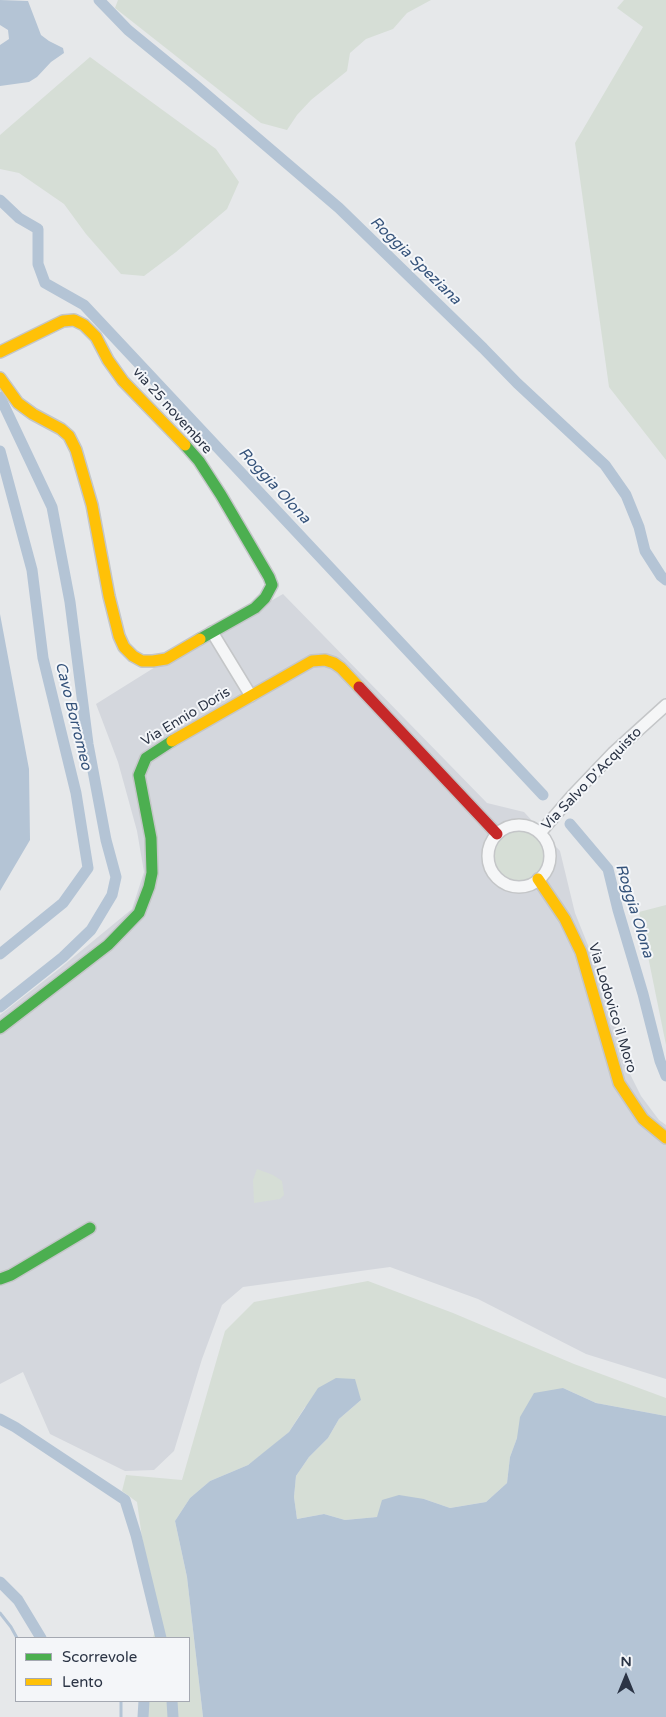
<!DOCTYPE html>
<style>
body{margin:0}
#map{position:relative;width:666px;height:1717px;overflow:hidden;background:#e6e8ea;font-family:"Varela Round",sans-serif}
canvas{display:block}
.legend{position:absolute;left:15px;top:1637px;width:175px;height:65px;box-sizing:border-box;background:#f4f6f9;border:1px solid #a4a8b1;margin:0;padding:6px 9px;list-style:none;font-size:15px;color:#2b3445}
.legend li{display:flex;align-items:center;gap:10px;height:25px}
.legend b{width:25px;border:1px solid #a4a8b1}
.north{position:absolute;left:601px;top:1652px;width:50px;height:50px;-webkit-text-stroke:4px #f4f6f9;paint-order:stroke;rotate:0deg;font-size:14px;font-weight:700;line-height:20px;text-align:center;color:#2b3445}
.north::after{content:'';display:block;margin:auto;width:18px;height:22px;background:#2b3445;clip-path:polygon(50% 0,100% 100%,50% 72%,0 100%)}
</style>
<div id="map">
<canvas width="666" height="1717"></canvas>
<ul class="legend">
<li><b style="height:6px;background:#4caf50"></b>Scorrevole</li>
<li><b style="height:6px;background:#ffc107"></b>Lento</li>
</ul>
<div class="north">N</div>
</div>
<script>
const g = document.querySelector('canvas').getContext('2d');
g.lineJoin = 'round';
function paint(path, color) { g.fillStyle = color; g.fill(path, 'evenodd'); }
const toPath = rows => new Path2D(rows.map(r => 'M' + r).join(''));
function stroke(path, color, width, dash) { g.strokeStyle = color; g.lineWidth = width; g.lineCap = dash ? 'butt' : 'round'; g.setLineDash(dash || []); g.stroke(path); }
function label(font, color, halo, rows, align = 'center') {
  g.font = font + ' "Varela Round",sans-serif'; g.lineWidth = 4; g.setLineDash([]); g.textBaseline = 'middle'; g.strokeStyle = halo; g.fillStyle = color; for (const [text, x, y, turn = 0] of rows) {
    g.save(); g.translate(x, y); g.rotate((+turn || 0) * Math.PI / 180); g.textAlign = isNaN(turn) ? turn : align; if (halo) g.strokeText(text, 0, 0); g.fillText(text, 0, 0); g.restore();
  }
}
paint(toPath([
 [283,594,487,803,524,812,560,851,575,913,606,990,626,1066,641,1096,659,1120,666,1125,666,1379,586,1354,478,1299,390,1267,243,1287,222,1305,202,1359,174,1451,154,1470,125,1471,50,1434,23,1372,0,1384,0,1015,59,969,132,909,144,872,137,831,118,762,96,704,152,669]
]), '#d4d7dd');
paint(toPath([
 [118,0,431,0,407,13,393,29,366,39,350,53,347,71,311,100,297,115,287,130,261,123,115,8],
 [624,0,666,0,666,460,609,387,575,143,643,27,617,8],
 [90,57,216,149,239,182,227,209,176,252,144,276,121,274,86,234,64,204,19,173,0,169,0,135],
 '493 856a26 26 0 1 1 52 0a26 26 0 1 1-52 0Z',
 [666,905,666,1045,639,912],
 [257,1169,273,1175,282,1181,284,1195,280,1199,254,1203,253,1180],
 [368,1281,453,1313,574,1364,666,1398,666,1416,596,1403,563,1388,517,1438,510,1457,507,1483,486,1502,450,1508,424,1499,377,1517,345,1520,324,1514,297,1519,294,1497,296,1476,309,1457,328,1438,339,1419,361,1400,305,1407,289,1432,269,1449,248,1465,210,1481,190,1498,175,1521,187,1577,203,1717,142,1717,143,1701,189,1701,189,1638,153,1638,155,1630,137,1502,122,1491,126,1475,182,1480,225,1331,254,1302]
]), '#d6ded6');
paint(toPath([
 [0,0,28,1,41,35,49,41,63,48,64,53,51,62,37,77,29,82,0,86,0,45,9,39,8,30,0,25],
 [0,614,29,769,30,840,0,891],
 [336,1378,355,1379,361,1400,339,1419,328,1438,309,1457,296,1476,294,1497,297,1519,324,1514,345,1520,377,1517,382,1500,399,1495,424,1499,450,1508,486,1502,507,1483,510,1457,517,1438,520,1417,534,1393,563,1388,596,1403,666,1416,666,1717,203,1717,187,1577,175,1521,190,1498,210,1481,248,1465,289,1432,318,1388]
]), '#b4c4d5');
stroke(toPath([
 [0,1613,11,1627,17,1638],
 [121,1701,121,1717]
]), '#b4c4d5', 3);
stroke(toPath([
 [99,0,128,30,194,84,339,208,483,348,517,383,605,465,626,495,639,527,645,551,661,576,666,580],
 [0,200,19,218,38,229,38,264,45,283,84,305,543,795],
 [0,397,52,507,70,602,88,744,106,840,116,877,112,895,91,930,63,957,0,1007],
 [0,451,32,570,43,658,76,793,88,868,63,903,0,954],
 [570,824,608,869,618,910,643,994,660,1061,666,1076],
 [0,1419,15,1427,125,1500,136,1535,161,1638],
 [0,1582,18,1600,41,1638],
 [172,1701,173,1717],
 [143,1717,144,1701]
]), '#b4c4d5', 11);
const street = toPath([
 [212,632,251,696],
 '488 856a31 31 0 1 1 62 0a31 31 0 1 1-62 0Z',
 [540,833,572,796,613,753,666,705]
]);
const fast = toPath([
 [185,445,199,461,221,495,269,577,272,585,265,598,255,608,200,639],
 [0,1028,108,945,139,913,149,887,152,873,151,838,139,775,146,758,172,741],
 [0,1279,11,1275,90,1228]
]);
const slow = toPath([
 [0,352,63,321,74,320,84,325,96,337,108,360,123,381,185,445],
 [0,378,18,403,33,414,61,429,69,436,76,450,92,505,109,596,119,636,124,647,133,656,142,661,153,661,166,659,200,639],
 [172,741,312,661,325,660,334,663,341,668,359,687],
 [538,879,565,919,581,952,619,1083,643,1119,666,1138]
]);
const jam = toPath([
 [359,687,497,834]
]);
stroke(street, '#c4c6c8', 14);
stroke(fast, '#c4c6c8', 14);
stroke(slow, '#c4c6c8', 14);
stroke(jam, '#c4c6c8', 14);
stroke(street, '#f5f6f7', 11);
stroke(fast, '#4caf50', 11);
stroke(slow, '#ffc107', 11);
stroke(jam, '#c62828', 11);
label('14px', '#2b3445', '#f4f6f9', [
 ["via 25 novembre",172,411,48],
 ["Via Ennio Doris",186,717,-31],
 ["Via Salvo D'Acquisto",592,779,-46],
 ["Via Lodovico il Moro",612,1008,73]
]);
label('italic 15px', '#34527a', '#f4f6f9', [
 ["Roggia Speziana",415,261,44],
 ["Roggia Olona",274,486,47],
 ["Cavo Borromeo",73,716,76],
 ["Roggia Olona",634,911,73]
]);
</script>
